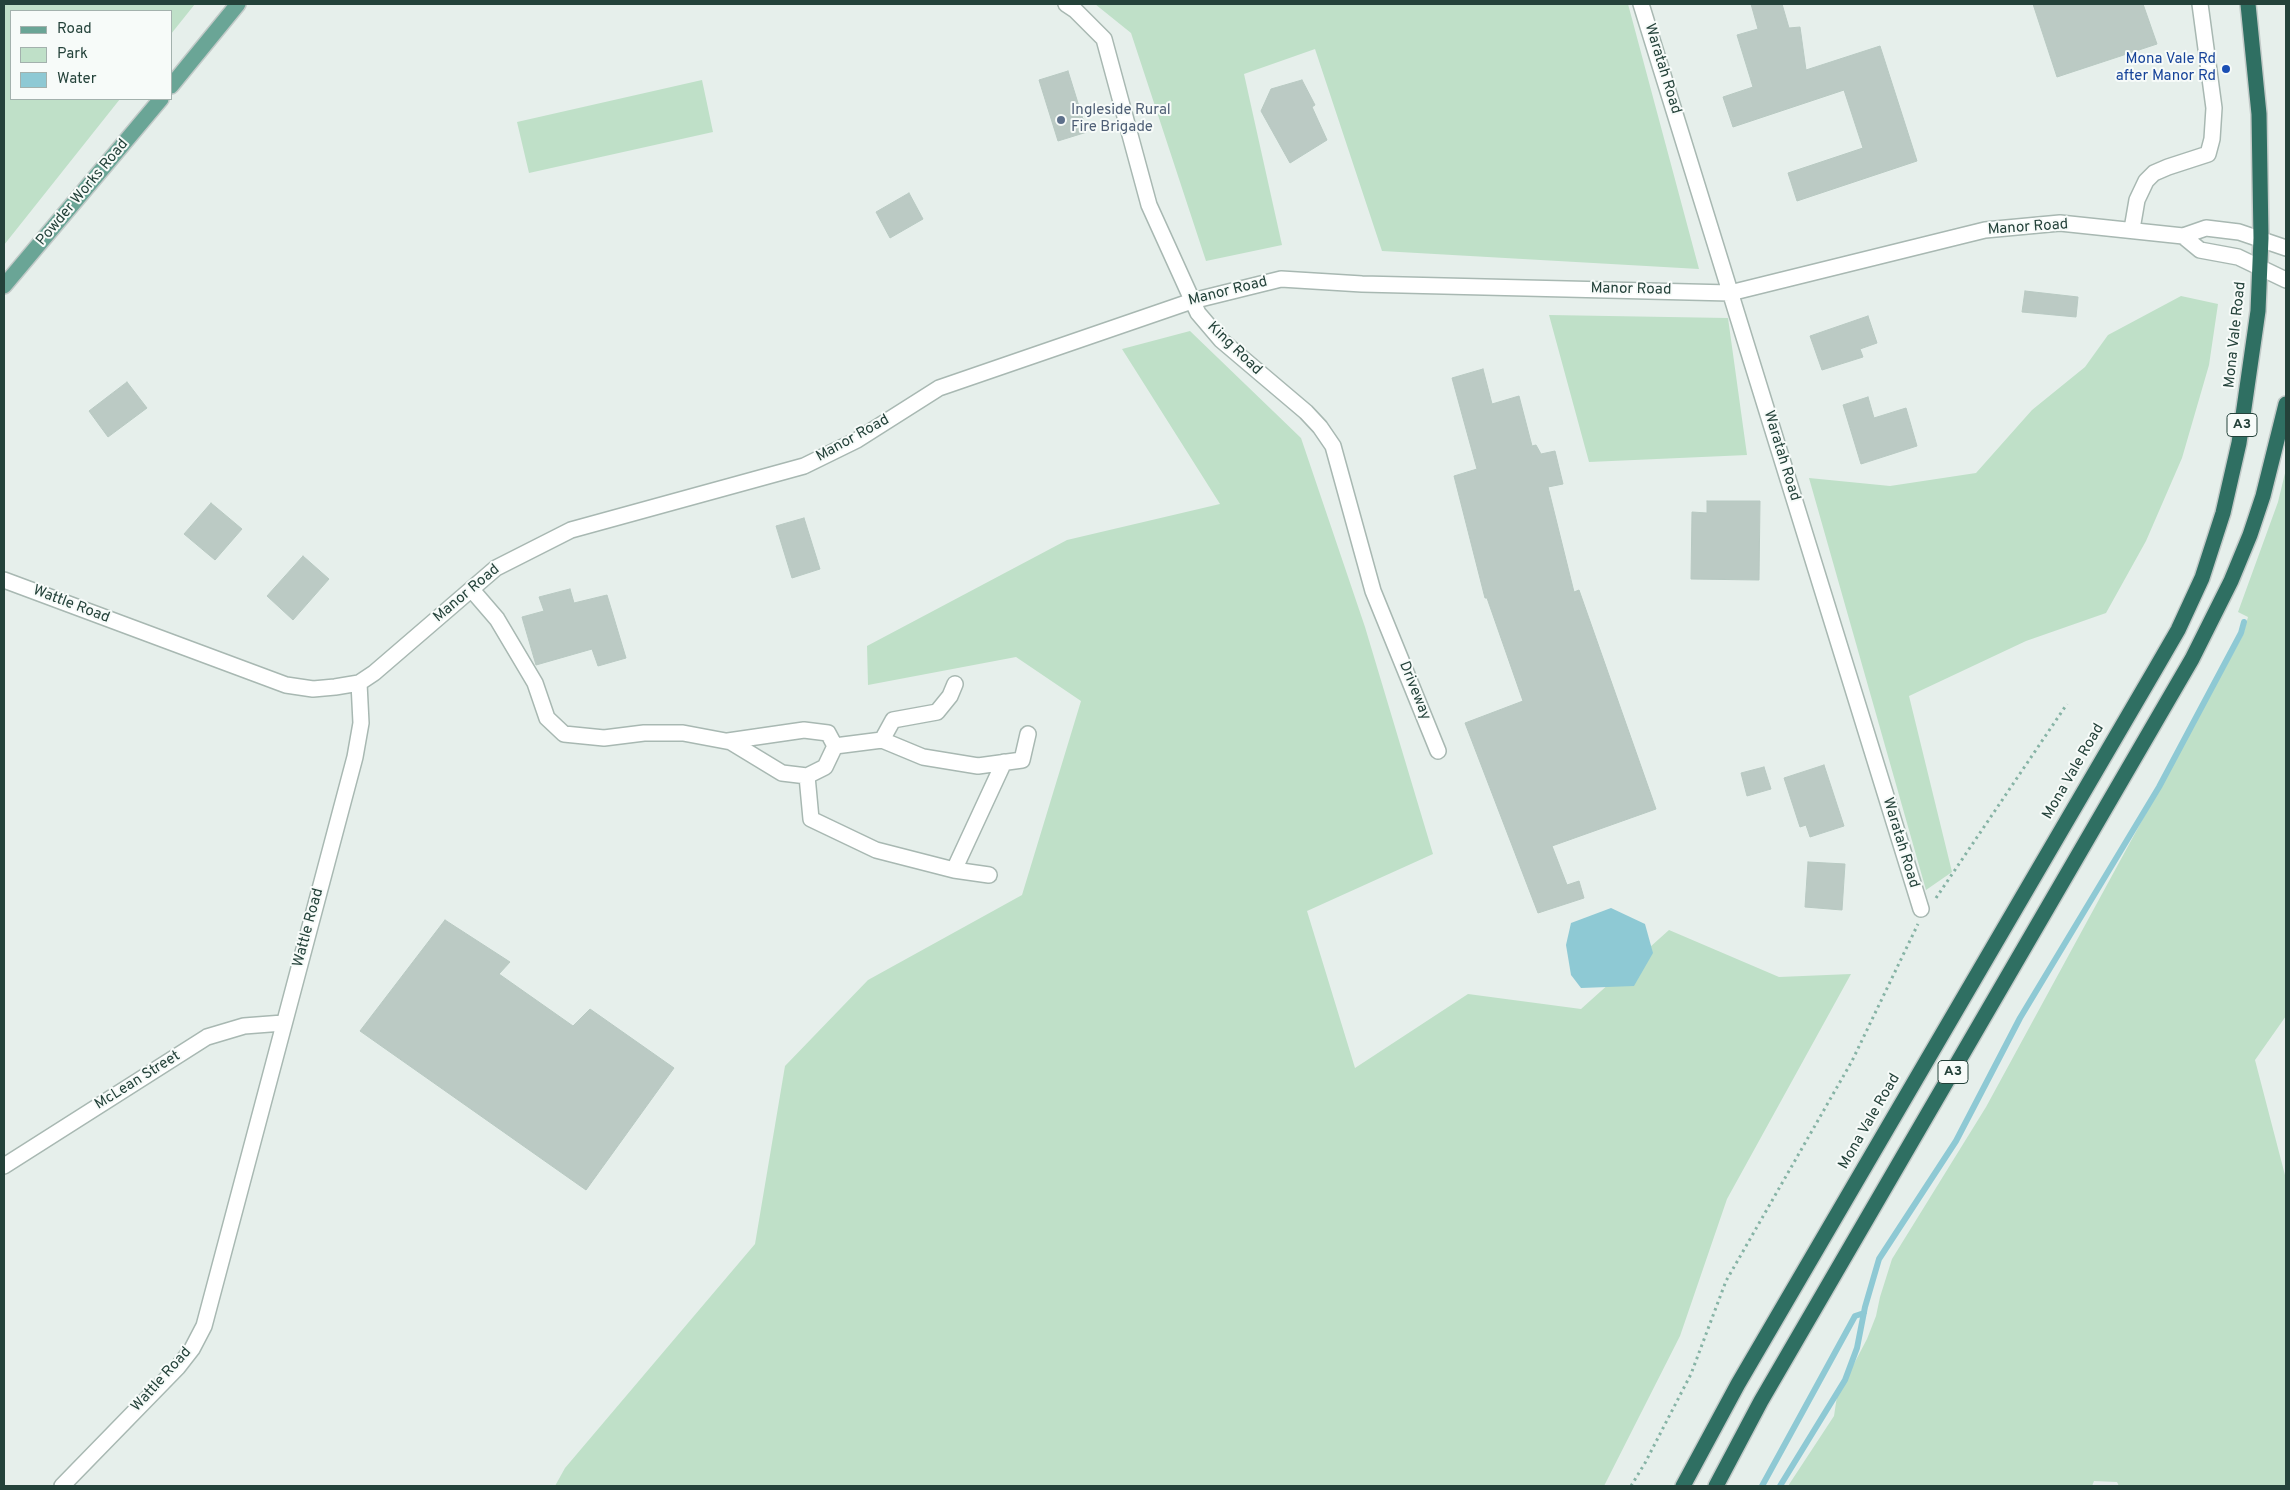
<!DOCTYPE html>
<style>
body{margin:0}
#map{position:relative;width:2290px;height:1490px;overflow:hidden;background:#e6efeb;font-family:Overpass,sans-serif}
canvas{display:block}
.frame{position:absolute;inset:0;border:5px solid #24423a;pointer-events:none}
.legend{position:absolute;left:10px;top:10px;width:162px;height:90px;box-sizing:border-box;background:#f7fbf9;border:1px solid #a3b1ad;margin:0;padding:6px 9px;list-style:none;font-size:15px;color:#24423a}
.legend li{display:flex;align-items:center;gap:10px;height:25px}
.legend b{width:25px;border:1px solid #a3b1ad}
</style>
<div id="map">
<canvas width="2290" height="1490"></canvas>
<div class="frame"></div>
<ul class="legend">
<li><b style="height:6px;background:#6aa596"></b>Road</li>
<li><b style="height:14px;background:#bfe0c8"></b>Park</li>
<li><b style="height:14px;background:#8ec9d4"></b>Water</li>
</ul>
</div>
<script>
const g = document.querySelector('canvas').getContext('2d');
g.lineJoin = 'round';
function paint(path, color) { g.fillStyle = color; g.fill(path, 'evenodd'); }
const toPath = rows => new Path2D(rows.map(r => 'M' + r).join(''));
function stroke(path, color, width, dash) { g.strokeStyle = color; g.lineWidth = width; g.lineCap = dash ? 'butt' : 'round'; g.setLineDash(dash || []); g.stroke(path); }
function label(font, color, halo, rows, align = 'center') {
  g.font = font + ' Overpass,sans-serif'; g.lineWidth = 4; g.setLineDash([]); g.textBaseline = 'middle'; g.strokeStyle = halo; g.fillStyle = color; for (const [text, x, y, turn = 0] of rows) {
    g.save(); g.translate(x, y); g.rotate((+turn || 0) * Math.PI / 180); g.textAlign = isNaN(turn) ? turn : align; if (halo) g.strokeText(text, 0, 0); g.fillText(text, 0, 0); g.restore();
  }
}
paint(toPath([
 [4,4,195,4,171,34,171,11,11,11,11,99,120,99,4,245],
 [1095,4,1628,4,1699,269,1382,251,1315,49,1244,74,1282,245,1206,261,1131,33],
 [702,80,713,132,529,173,517,122],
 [2181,296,2218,304,2209,365,2182,458,2146,541,2106,613,2026,641,1909,696,1952,872,1926,890,1809,478,1890,486,1976,473,2032,410,2085,367,2108,335],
 [1549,315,1728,318,1747,455,1589,462],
 [1190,331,1301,438,1365,627,1433,854,1307,911,1355,1068,1468,994,1581,1009,1669,930,1779,977,1851,974,1727,1199,1680,1336,1604,1486,555,1486,565,1468,755,1244,785,1066,868,980,1022,895,1081,701,1016,657,868,685,867,646,1067,540,1220,504,1122,349],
 [2286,469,2286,1016,2255,1060,2286,1179,2286,1486,2119,1486,2117,1482,2094,1481,2092,1486,1788,1486,1834,1416,1837,1396,1867,1339,1876,1316,1880,1297,1892,1259,1986,1107,2243,635,2248,617,2238,612,2278,502]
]), '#bfe0c8');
paint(toPath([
 [1611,908,1645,924,1653,953,1634,986,1581,988,1571,975,1566,945,1571,923]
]), '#8ec9d4');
stroke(toPath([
 [1762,1486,1855,1316,1864,1313],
 [1780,1486,1845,1380,1857,1348,1865,1307,1879,1259,1956,1141,2020,1018,2159,787,2241,633,2244,622]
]), '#8ec9d4', 6);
const building = toPath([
 [1751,4,1782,4,1789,28,1800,27,1806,70,1880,46,1917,161,1797,201,1788,173,1863,148,1844,90,1733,127,1723,97,1753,87,1737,35,1758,29,1751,4],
 [2033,4,2143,4,2157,44,2057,77,2033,4],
 [1068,71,1087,132,1058,141,1039,80,1068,71],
 [1302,80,1315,105,1312,107,1327,140,1290,163,1261,111,1271,89,1302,80],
 [909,193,923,219,890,238,876,212,909,193],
 [2025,291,2078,297,2076,317,2022,312,2025,291],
 [1868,316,1877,343,1860,349,1863,357,1822,370,1810,336,1868,316],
 [1483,369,1492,404,1519,396,1532,446,1536,445,1541,454,1555,451,1563,484,1548,487,1574,592,1579,590,1656,809,1552,846,1567,885,1579,881,1584,898,1538,913,1465,723,1523,701,1487,598,1485,598,1454,476,1477,469,1452,378,1483,369],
 [127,382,147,408,108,437,89,411,127,382],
 [1868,397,1874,418,1906,408,1917,446,1861,464,1843,405,1868,397],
 [1707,501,1760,501,1759,580,1691,579,1692,512,1707,513,1707,501],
 [211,503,242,529,215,560,184,534,211,503],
 [804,518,820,569,792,578,776,526,804,518],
 [303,556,329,579,293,620,267,596,303,556],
 [570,589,574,603,607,595,626,658,598,666,592,649,536,665,522,617,544,611,539,597,570,589],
 [1824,765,1844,826,1810,837,1806,825,1800,827,1784,778,1824,765],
 [1764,767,1771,789,1747,796,1741,773,1764,767],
 [1808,862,1845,864,1842,910,1805,907,1808,862],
 [445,920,510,962,499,974,573,1026,590,1009,674,1068,586,1190,360,1031,445,920]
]);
paint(building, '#bbcac4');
stroke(building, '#b8c9c2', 1);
const minor = toPath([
 [1066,4,1075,10,1104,39,1149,205,1198,313,1221,340,1306,412,1320,427,1333,446,1373,591,1438,751],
 [1641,4,1921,909],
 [2132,229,2137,200,2146,181,2154,173,2168,167,2208,154,2212,139,2214,108,2200,4],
 [2183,236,2200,250,2238,257,2286,280],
 [4,580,286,685,313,689,335,687,359,683,374,673,496,568,571,530,804,466,857,440,939,388,1192,301,1281,279,1362,284,1730,293,1985,230,2060,223,2183,236,2206,228,2239,232,2286,248],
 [472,590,497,619,535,683,547,718,564,734,604,738,644,733,683,733,731,742,782,773,807,776,825,767,835,746,828,733,804,730,728,741],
 [882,740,923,757,978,766,1022,760,1028,734],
 [835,746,882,740,893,720,937,712,950,696,955,684],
 [807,776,811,819,876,850,954,870,1004,762],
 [954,870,989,875],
 [4,1166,207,1037,244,1026,283,1023],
 [62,1486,178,1367,192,1349,204,1326,355,757,361,723,359,683]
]);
const major = toPath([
 [171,86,238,4],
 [4,286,161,99]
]);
const highway = toPath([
 [1683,1486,1738,1384,2156,668,2178,630,2202,578,2223,513,2239,443,2258,311,2261,238,2259,114,2248,4],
 [1716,1486,1761,1401,2192,659,2231,581,2250,535,2263,496,2286,404]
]);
stroke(minor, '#a8b8b2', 18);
stroke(major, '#c2cac8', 18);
stroke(highway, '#c2cac8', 18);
stroke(toPath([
 [1936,898,2067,704],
 [1631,1486,1645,1463,1691,1374,1726,1281,1852,1061,1918,924]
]), '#86b3a5', 3, [2.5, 4]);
stroke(minor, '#fff', 15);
stroke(major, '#6aa596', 15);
stroke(highway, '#2f6f62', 15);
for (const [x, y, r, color] of [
 [2226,69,5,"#1a4fb4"],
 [1061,120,5,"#5c6f8a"]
]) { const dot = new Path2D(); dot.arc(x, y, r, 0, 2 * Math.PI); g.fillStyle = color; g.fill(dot); stroke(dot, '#f7fbf9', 2); }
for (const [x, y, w] of [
 [2242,425,30],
 [1953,1072,30]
]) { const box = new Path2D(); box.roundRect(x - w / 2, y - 11.5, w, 23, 4); g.fillStyle = '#f7fbf9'; g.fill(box); stroke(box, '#24423a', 1); }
label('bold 14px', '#24423a', null, [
 ["A3",2242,425],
 ["A3",1953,1072]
]);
label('15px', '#164399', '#f7fbf9', [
 ["Mona Vale Rd",2216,60],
 ["after Manor Rd",2216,77]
], 'right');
label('15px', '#24423a', '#f7fbf9', [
 ["Waratah Road",1662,69,73],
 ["Powder Works Road",83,193,-50],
 ["Manor Road",2028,228,-4],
 ["Manor Road",1631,290,1],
 ["Manor Road",1228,292,-14],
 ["Mona Vale Road",2236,335,-84],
 ["King Road",1234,349,44],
 ["Manor Road",853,439,-29],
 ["Waratah Road",1781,456,73],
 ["Manor Road",467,594,-40],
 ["Wattle Road",71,605,21],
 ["Driveway",1414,691,68],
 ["Mona Vale Road",2074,772,-60],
 ["Waratah Road",1900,843,73],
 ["Wattle Road",309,928,-75],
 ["McLean Street",138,1081,-32],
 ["Mona Vale Road",1870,1122,-60],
 ["Wattle Road",162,1380,-48]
]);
label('15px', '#4e5e75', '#f7fbf9', [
 ["Ingleside Rural",1071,111],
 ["Fire Brigade",1071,128]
], 'left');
</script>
